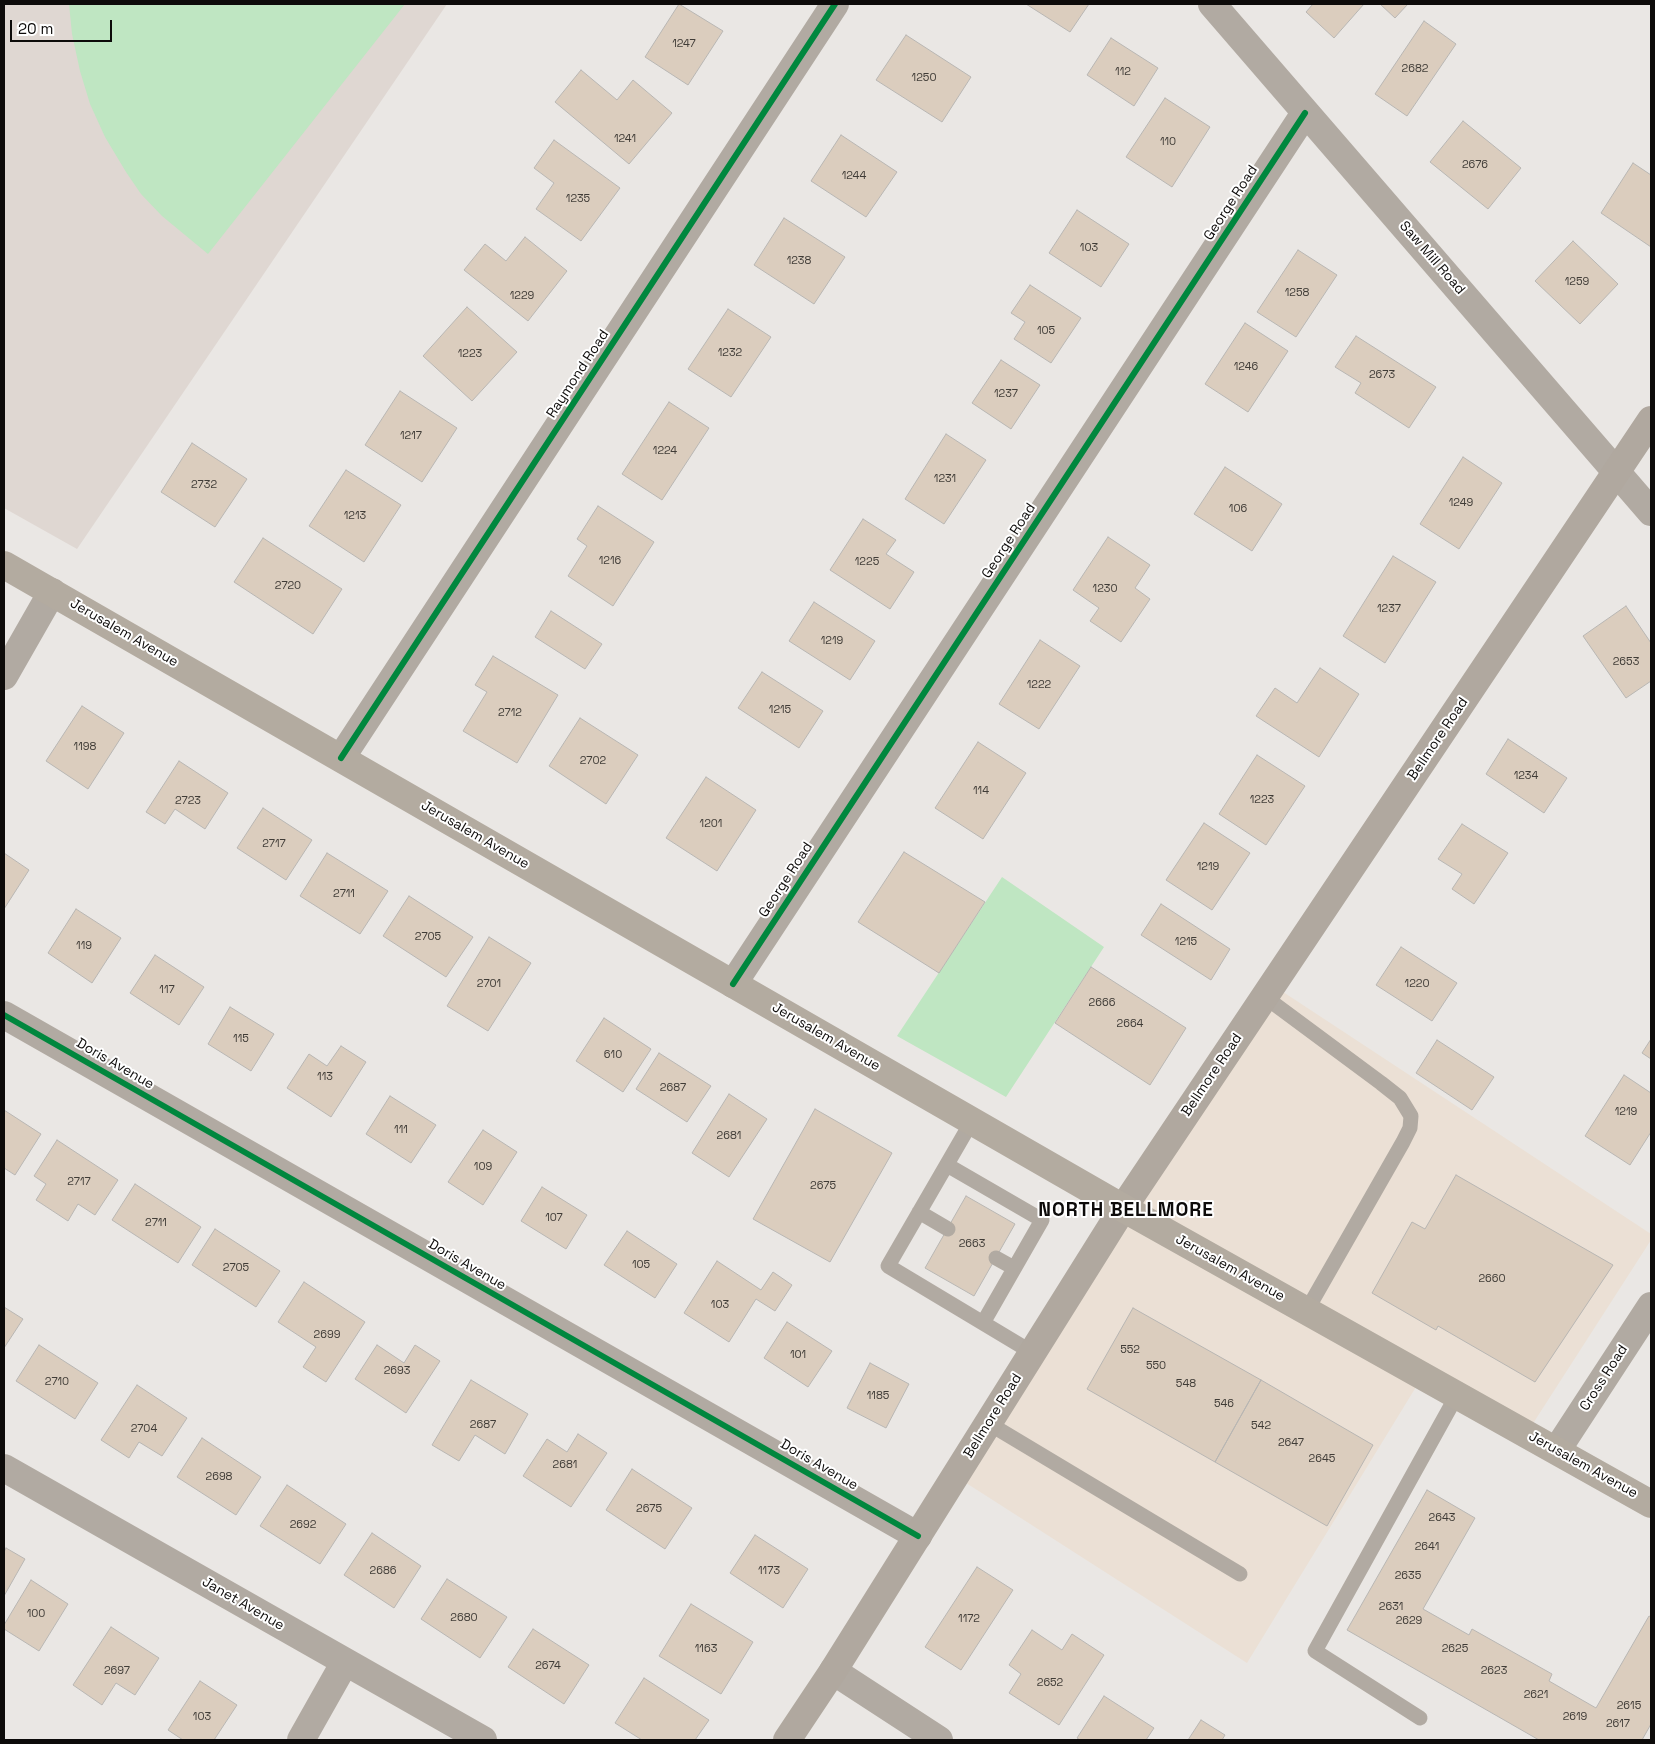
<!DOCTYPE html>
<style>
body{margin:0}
#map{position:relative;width:1655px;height:1744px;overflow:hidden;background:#eae7e4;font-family:"Space Grotesk",sans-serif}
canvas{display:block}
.frame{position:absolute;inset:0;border:5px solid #0d0b0a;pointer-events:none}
.scale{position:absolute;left:10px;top:20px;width:102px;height:22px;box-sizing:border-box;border:2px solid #0d0b0a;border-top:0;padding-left:6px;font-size:15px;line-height:18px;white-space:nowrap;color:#0d0b0a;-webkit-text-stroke:4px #fff;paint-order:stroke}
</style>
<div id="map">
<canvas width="1655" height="1744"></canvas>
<div class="frame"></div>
<div class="scale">20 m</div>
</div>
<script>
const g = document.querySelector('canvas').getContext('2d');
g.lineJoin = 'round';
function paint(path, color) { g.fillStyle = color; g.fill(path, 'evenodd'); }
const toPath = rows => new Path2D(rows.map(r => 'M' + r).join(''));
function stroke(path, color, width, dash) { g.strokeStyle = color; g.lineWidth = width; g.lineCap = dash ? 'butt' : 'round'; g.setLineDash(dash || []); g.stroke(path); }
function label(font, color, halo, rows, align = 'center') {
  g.font = font + ' "Space Grotesk",sans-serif'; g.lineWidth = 4; g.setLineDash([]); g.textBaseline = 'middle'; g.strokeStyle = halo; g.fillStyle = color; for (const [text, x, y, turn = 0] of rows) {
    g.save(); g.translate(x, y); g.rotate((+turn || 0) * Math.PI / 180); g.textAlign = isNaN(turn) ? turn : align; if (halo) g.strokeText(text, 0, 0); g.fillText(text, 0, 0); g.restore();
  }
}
paint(toPath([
 [1271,984,1651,1234,1651,1240,1532,1425,1427,1369,1247,1663,949,1472]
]), '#ebe0d5');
paint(toPath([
 [4,4,447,4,77,549,4,508]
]), '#dfd7d2');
paint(toPath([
 [69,4,405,4,208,254,162,216,141,194,126,172,105,137,90,104,80,71,72,34],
 [1002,877,1104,947,1006,1097,897,1036]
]), '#bfe6c2');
const building = toPath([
 [679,4,723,31,688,85,645,57,679,4],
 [1026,4,1089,4,1070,32,1026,4],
 [1313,4,1364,4,1334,38,1306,12,1313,4],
 [1380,4,1408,4,1395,18,1380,4],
 [1424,21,1456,44,1407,116,1375,94,1424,21],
 [906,35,971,77,942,122,876,80,906,35],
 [1111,38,1158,68,1134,106,1087,75,1111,38],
 [581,70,617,100,633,80,672,113,629,164,555,102,581,70],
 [1165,98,1210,127,1172,187,1126,157,1165,98],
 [1463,121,1521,168,1488,209,1430,162,1463,121],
 [841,135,897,172,866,217,811,181,841,135],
 [554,140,620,188,581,241,536,209,554,183,534,168,554,140],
 [1633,163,1651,175,1651,247,1601,213,1633,163],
 [1077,210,1129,244,1101,287,1049,253,1077,210],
 [784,218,845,257,814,304,754,265,784,218],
 [525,237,567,271,528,321,464,270,485,244,506,261,525,237],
 [1573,241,1618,284,1580,324,1535,281,1573,241],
 [1298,250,1337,275,1296,337,1257,312,1298,250],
 [1030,285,1081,318,1051,363,1014,339,1025,322,1011,313,1030,285],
 [467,307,517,352,472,401,423,356,467,307],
 [728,309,771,337,731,397,688,369,728,309],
 [1245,323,1288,351,1248,412,1205,384,1245,323],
 [1356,336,1436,387,1409,428,1355,393,1361,383,1335,367,1356,336],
 [1001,360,1040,385,1011,429,972,403,1001,360],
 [400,391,457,428,422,482,365,445,400,391],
 [669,402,709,428,662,500,622,474,669,402],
 [946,434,986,460,944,524,905,499,946,434],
 [192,443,247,479,215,527,161,492,192,443],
 [1463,457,1502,483,1459,549,1420,524,1463,457],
 [1225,467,1282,504,1252,551,1194,514,1225,467],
 [346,470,401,505,364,562,309,526,346,470],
 [598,506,654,542,613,606,568,576,587,546,577,539,598,506],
 [863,519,896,540,886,554,914,572,890,609,830,570,863,519],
 [1108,537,1150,565,1135,588,1150,599,1121,642,1090,621,1099,608,1073,590,1108,537],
 [263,538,342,589,313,634,234,582,263,538],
 [1393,556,1436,582,1385,663,1343,636,1393,556],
 [814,602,875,641,850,680,789,641,814,602],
 [1626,606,1651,643,1651,681,1626,698,1583,636,1626,606],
 [551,611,602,644,585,669,535,637,551,611],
 [1040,640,1080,666,1039,729,999,704,1040,640],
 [493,656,558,695,517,763,463,731,487,692,475,685,493,656],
 [1320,668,1359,694,1319,757,1256,716,1275,688,1297,703,1320,668],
 [762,672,823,711,799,748,738,708,762,672],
 [82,706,124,733,88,789,46,761,82,706],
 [580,718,638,755,606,804,549,766,580,718],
 [1508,739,1567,778,1544,813,1486,774,1508,739],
 [978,742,1026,773,983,839,935,808,978,742],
 [1257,755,1305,786,1266,845,1219,814,1257,755],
 [179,761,228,793,205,829,175,809,165,824,146,812,179,761],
 [706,777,756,810,717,871,666,838,706,777],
 [263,808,312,840,286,880,237,848,263,808],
 [1204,823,1250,853,1212,910,1166,880,1204,823],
 [1462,824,1508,853,1474,904,1452,889,1462,874,1438,859,1462,824],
 [904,852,985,902,939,973,858,922,904,852],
 [4,853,29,870,4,909,4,853],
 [327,853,388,891,360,934,300,896,327,853],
 [409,896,473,937,446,977,383,936,409,896],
 [1161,904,1230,949,1211,980,1141,935,1161,904],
 [76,909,121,938,92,983,48,953,76,909],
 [489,937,531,963,488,1031,447,1006,489,937],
 [1401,947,1457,983,1432,1021,1376,985,1401,947],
 [155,955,204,987,179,1025,130,993,155,955],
 [1091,967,1186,1028,1150,1085,1055,1023,1091,967],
 [230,1007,274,1034,251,1071,208,1044,230,1007],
 [604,1018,651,1049,623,1092,576,1061,604,1018],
 [1651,1039,1651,1059,1642,1053,1651,1039],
 [1437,1040,1494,1077,1472,1110,1416,1073,1437,1040],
 [341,1046,366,1062,331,1117,287,1088,309,1054,327,1066,341,1046],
 [659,1053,711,1086,687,1122,636,1089,659,1053],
 [1624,1075,1651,1093,1651,1132,1630,1165,1585,1136,1624,1075],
 [729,1094,767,1119,729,1177,692,1153,729,1094],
 [390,1096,436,1125,411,1163,366,1134,390,1096],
 [815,1109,892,1153,830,1262,753,1219,815,1109],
 [4,1110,41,1134,15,1175,4,1168,4,1110],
 [483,1130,517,1152,483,1205,448,1182,483,1130],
 [57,1140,118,1180,95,1215,78,1204,68,1221,36,1200,46,1184,34,1176,57,1140],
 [1456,1175,1613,1265,1535,1382,1438,1326,1436,1330,1372,1293,1412,1222,1425,1229,1456,1175],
 [135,1184,201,1227,178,1263,112,1220,135,1184],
 [542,1187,587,1215,566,1249,521,1221,542,1187],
 [966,1196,1015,1224,974,1296,925,1268,966,1196],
 [215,1229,280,1271,256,1307,192,1265,215,1229],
 [627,1231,677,1264,655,1298,604,1265,627,1231],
 [717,1261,761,1290,773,1272,792,1285,775,1311,756,1299,729,1342,684,1313,717,1261],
 [304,1282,365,1322,326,1382,303,1367,316,1347,278,1322,304,1282],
 [4,1307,23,1319,4,1348,4,1307],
 [1133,1308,1261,1380,1215,1462,1087,1389,1133,1308],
 [787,1322,832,1351,808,1387,764,1358,787,1322],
 [39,1345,98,1383,75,1419,16,1381,39,1345],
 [377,1345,404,1363,415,1345,440,1361,406,1413,355,1379,377,1345],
 [870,1363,909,1384,886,1428,847,1408,870,1363],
 [471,1380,528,1414,505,1454,475,1435,459,1461,432,1445,471,1380],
 [1261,1380,1373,1445,1327,1526,1215,1462,1261,1380],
 [137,1385,187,1418,162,1456,139,1442,129,1458,101,1440,137,1385],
 [578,1434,607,1453,571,1507,523,1476,547,1439,567,1452,578,1434],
 [202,1438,261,1477,236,1515,177,1477,202,1438],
 [632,1469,692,1508,665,1549,606,1510,632,1469],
 [287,1485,346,1524,320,1564,260,1526,287,1485],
 [1427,1490,1475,1518,1423,1609,1469,1635,1472,1629,1552,1674,1549,1681,1596,1708,1649,1616,1651,1617,1651,1724,1642,1740,1539,1740,1347,1630,1427,1490],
 [372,1533,421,1566,394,1608,344,1575,372,1533],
 [755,1535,808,1569,783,1608,730,1573,755,1535],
 [6,1548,25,1559,4,1596,4,1552,6,1548],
 [977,1567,1013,1590,961,1670,925,1647,977,1567],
 [447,1579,507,1617,480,1658,421,1619,447,1579],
 [31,1580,68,1604,39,1651,4,1629,4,1625,31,1580],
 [691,1604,753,1642,721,1694,659,1656,691,1604],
 [111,1627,159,1658,135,1695,116,1683,102,1705,73,1685,111,1627],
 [533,1629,589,1665,564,1704,508,1667,533,1629],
 [1032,1630,1062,1650,1072,1634,1104,1655,1059,1725,1009,1693,1021,1674,1009,1665,1032,1630],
 [644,1678,709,1720,695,1740,642,1740,615,1723,644,1678],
 [200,1681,237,1705,214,1740,183,1740,168,1730,200,1681],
 [1104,1696,1154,1728,1146,1740,1080,1740,1077,1738,1104,1696],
 [1201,1720,1225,1735,1222,1740,1188,1740,1201,1720]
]);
paint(building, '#dbcdbe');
stroke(building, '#b8b6b3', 1);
stroke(toPath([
 [1265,997,1381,1083,1400,1098,1411,1116,1410,1128,1403,1142,1307,1310],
 [972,1121,888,1266,1033,1353],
 [947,1165,1042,1220,983,1323],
 [919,1212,948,1229],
 [996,1258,1014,1268],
 [988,1423,1240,1574],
 [1420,1718,1315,1651,1457,1395]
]), '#b1aaa2', 15);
stroke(toPath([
 [1212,4,1651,512],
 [4,676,52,592],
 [341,758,835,4],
 [733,984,1305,113],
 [4,1015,918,1536],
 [1557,1450,1651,1306],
 [4,1468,483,1740],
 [833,1671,939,1740],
 [301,1740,345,1662]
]), '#b1aaa2', 28);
stroke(toPath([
 [787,1740,833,1671,1123,1208,1651,420]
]), '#b0a89f', 28);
stroke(toPath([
 [4,565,1123,1208,1651,1504]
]), '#b3aba0', 28);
stroke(toPath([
 [341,758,835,4],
 [733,984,1305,113],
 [4,1015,918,1536]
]), '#00873e', 6);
label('11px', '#403c37', null, [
 ["1247",684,44],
 ["2682",1415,69],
 ["112",1123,72],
 ["1250",924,78],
 ["1241",625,139],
 ["110",1168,142],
 ["2676",1475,165],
 ["1244",854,176],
 ["1235",578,199],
 ["103",1089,248],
 ["1238",799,261],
 ["1259",1577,282],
 ["1258",1297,293],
 ["1229",522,296],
 ["105",1046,331],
 ["1232",730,353],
 ["1223",470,354],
 ["1246",1246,367],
 ["2673",1382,375],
 ["1237",1006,394],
 ["1217",411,436],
 ["1224",665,451],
 ["1231",945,479],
 ["2732",204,485],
 ["1249",1461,503],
 ["106",1238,509],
 ["1213",355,516],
 ["1216",610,561],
 ["1225",867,562],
 ["2720",288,586],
 ["1230",1105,589],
 ["1237",1389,609],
 ["1219",832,641],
 ["2653",1626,662],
 ["1222",1039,685],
 ["1215",780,710],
 ["2712",510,713],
 ["1198",85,747],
 ["2702",593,761],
 ["1234",1526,776],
 ["114",981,791],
 ["1223",1262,800],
 ["2723",188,801],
 ["1201",711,824],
 ["2717",274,844],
 ["1219",1208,867],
 ["2711",344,894],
 ["2705",428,937],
 ["1215",1186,942],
 ["119",84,946],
 ["2701",489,984],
 ["1220",1417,984],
 ["117",167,990],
 ["2666",1102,1003],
 ["2664",1130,1024],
 ["115",241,1039],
 ["610",613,1055],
 ["113",325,1077],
 ["2687",673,1088],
 ["1219",1626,1112],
 ["111",401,1130],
 ["2681",729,1136],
 ["109",483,1167],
 ["2717",79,1182],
 ["2675",823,1186],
 ["107",554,1218],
 ["2711",156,1223],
 ["2663",972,1244],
 ["105",641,1265],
 ["2705",236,1268],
 ["2660",1492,1279],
 ["103",720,1305],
 ["2699",327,1335],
 ["552",1130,1350],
 ["101",798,1355],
 ["550",1156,1366],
 ["2693",397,1371],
 ["2710",57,1382],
 ["548",1186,1384],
 ["1185",878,1396],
 ["546",1224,1404],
 ["2687",483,1425],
 ["542",1261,1426],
 ["2704",144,1429],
 ["2647",1291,1443],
 ["2645",1322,1459],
 ["2681",565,1465],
 ["2698",219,1477],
 ["2675",649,1509],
 ["2643",1442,1518],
 ["2692",303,1525],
 ["2641",1427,1547],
 ["2686",383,1571],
 ["1173",769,1571],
 ["2635",1408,1576],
 ["2631",1391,1607],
 ["100",36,1614],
 ["2680",464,1618],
 ["1172",969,1619],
 ["2629",1409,1621],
 ["1163",706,1649],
 ["2625",1455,1649],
 ["2674",548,1666],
 ["2697",117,1671],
 ["2623",1494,1671],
 ["2652",1050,1683],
 ["2621",1536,1695],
 ["2615",1629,1706],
 ["103",202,1717],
 ["2619",1575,1717],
 ["2617",1618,1724]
]);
label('14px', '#0d0b0a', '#fff', [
 ["George Road",1231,203,-57],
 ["Saw Mill Road",1432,258,49],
 ["Raymond Road",578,374,-57],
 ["George Road",1009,541,-57],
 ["Jerusalem Avenue",124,633,30],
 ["Bellmore Road",1438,739,-56],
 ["Jerusalem Avenue",475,835,30],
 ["George Road",786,880,-57],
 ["Jerusalem Avenue",826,1037,30],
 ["Doris Avenue",115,1064,30],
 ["Bellmore Road",1212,1075,-56],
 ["Doris Avenue",467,1265,30],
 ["Jerusalem Avenue",1230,1268,29],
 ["Cross Road",1604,1378,-57],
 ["Bellmore Road",993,1416,-58],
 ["Doris Avenue",819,1465,30],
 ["Jerusalem Avenue",1583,1465,29],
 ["Janet Avenue",243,1604,30]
]);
g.letterSpacing = '1px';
label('bold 19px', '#0d0b0a', '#fff', [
 ["NORTH BELLMORE",1126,1211]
]);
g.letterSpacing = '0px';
</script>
